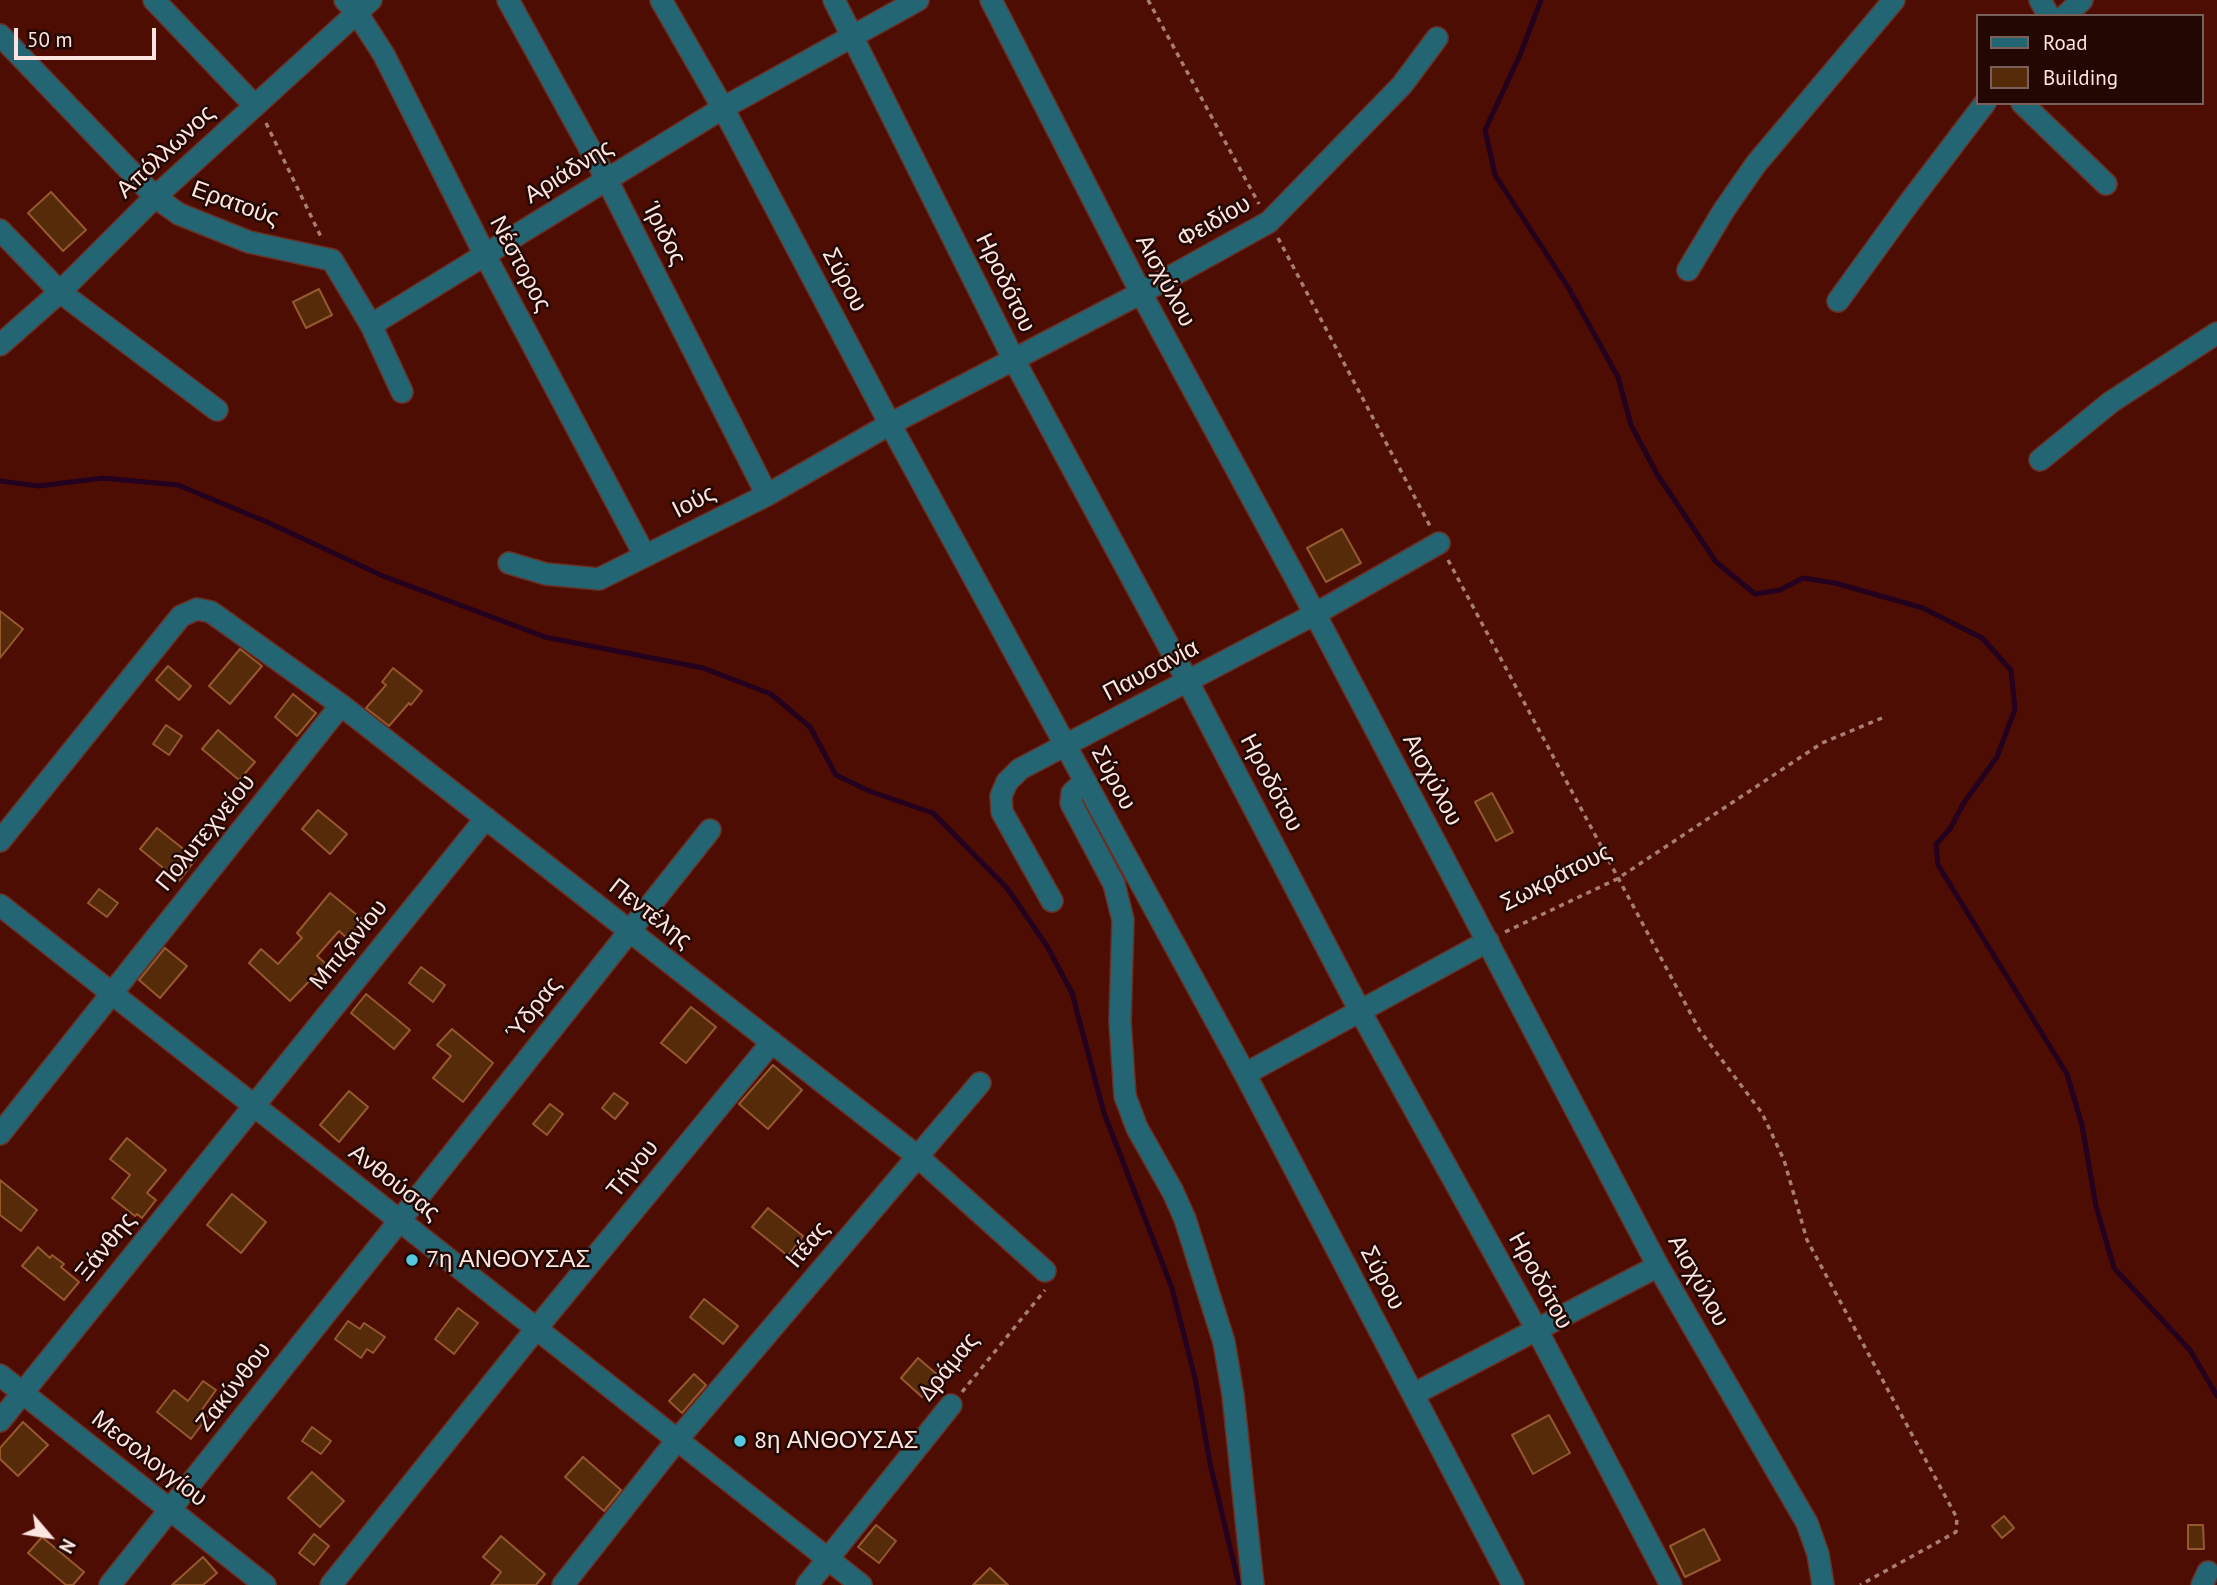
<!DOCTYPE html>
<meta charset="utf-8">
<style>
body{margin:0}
#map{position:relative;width:2217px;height:1585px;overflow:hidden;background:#4d0d02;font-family:"PT Sans",sans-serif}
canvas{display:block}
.legend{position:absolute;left:1976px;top:14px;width:228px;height:91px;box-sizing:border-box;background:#220703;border:2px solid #7a605b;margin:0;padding:9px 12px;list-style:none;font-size:21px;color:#fee5df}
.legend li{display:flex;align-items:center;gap:14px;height:35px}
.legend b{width:35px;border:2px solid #7a605b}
.north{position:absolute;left:14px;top:1501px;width:70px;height:70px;-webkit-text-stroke:5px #220703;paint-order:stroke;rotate:119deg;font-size:19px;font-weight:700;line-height:28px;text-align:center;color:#fee5df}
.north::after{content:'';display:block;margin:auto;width:24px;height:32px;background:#fee5df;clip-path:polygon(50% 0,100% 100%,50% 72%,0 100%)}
.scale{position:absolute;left:14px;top:28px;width:142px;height:32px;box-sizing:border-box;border:4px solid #fee5df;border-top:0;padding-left:9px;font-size:21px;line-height:24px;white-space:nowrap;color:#fee5df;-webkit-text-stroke:5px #220703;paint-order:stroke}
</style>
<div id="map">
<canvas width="2217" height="1585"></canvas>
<ul class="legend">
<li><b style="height:9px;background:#246573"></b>Road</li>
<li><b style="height:19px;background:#562b09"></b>Building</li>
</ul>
<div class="north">N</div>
<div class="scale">50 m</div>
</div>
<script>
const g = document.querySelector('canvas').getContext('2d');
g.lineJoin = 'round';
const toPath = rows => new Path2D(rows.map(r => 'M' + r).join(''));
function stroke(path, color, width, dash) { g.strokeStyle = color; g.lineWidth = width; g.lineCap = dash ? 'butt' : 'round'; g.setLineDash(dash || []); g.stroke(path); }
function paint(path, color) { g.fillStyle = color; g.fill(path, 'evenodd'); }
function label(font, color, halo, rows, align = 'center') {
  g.font = font + ' "PT Sans",sans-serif'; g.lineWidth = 5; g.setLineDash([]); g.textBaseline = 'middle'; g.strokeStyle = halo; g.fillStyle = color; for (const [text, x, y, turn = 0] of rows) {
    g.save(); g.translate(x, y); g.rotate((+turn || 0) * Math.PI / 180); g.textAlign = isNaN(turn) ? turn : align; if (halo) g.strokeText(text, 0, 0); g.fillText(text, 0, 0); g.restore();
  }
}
stroke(toPath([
 [1541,0,1520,55,1485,130,1495,175,1568,287,1618,377,1631,425,1657,474,1716,562,1755,594,1780,590,1803,578,1835,583,1923,608,1982,638,2011,670,2015,709,1997,757,1963,804,1950,829,1936,844,1938,865,2067,1074,2082,1125,2096,1206,2114,1268,2190,1350,2217,1396],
 [0,481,39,486,103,478,178,485,267,522,383,576,545,637,703,668,771,694,810,727,836,775,869,791,933,813,1007,888,1047,946,1072,993,1104,1113,1172,1288,1195,1378,1210,1463,1239,1585]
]), '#23011f', 5);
const building = toPath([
 [51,192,86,230,63,251,28,213,51,192],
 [319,289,332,315,306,328,293,302,319,289],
 [1342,529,1361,563,1326,582,1307,548,1342,529],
 [0,611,23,629,0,658,0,611],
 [240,649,262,666,230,704,209,686,240,649],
 [168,666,191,686,179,700,156,680,168,666],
 [393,668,422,691,411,705,409,703,389,726,366,708,386,685,382,682,393,668],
 [293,694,316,713,297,736,275,717,293,694],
 [166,725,182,736,169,755,153,744,166,725],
 [218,730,255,762,239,780,202,749,218,730],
 [1492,793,1513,832,1496,841,1475,802,1492,793],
 [318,810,347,834,330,854,302,829,318,810],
 [157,828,196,859,179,881,140,849,157,828],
 [99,889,118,903,107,917,88,903,99,889],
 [330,893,363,920,348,939,339,931,317,956,326,964,290,1001,249,963,261,949,278,964,302,938,297,933,330,893],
 [165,948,187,966,160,998,139,980,165,948],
 [421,967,445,985,433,1002,409,983,421,967],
 [366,994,410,1030,394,1049,351,1013,366,994],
 [691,1007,716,1027,686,1063,661,1043,691,1007],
 [452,1029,493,1063,463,1102,433,1078,451,1056,437,1045,452,1029],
 [773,1065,802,1090,768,1129,739,1104,773,1065],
 [349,1091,368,1107,339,1142,320,1125,349,1091],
 [614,1093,628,1103,615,1119,602,1108,614,1093],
 [550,1104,563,1114,547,1135,533,1124,550,1104],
 [127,1138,166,1170,147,1193,156,1200,142,1218,137,1214,135,1216,112,1198,130,1175,110,1159,127,1138],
 [0,1180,37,1210,21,1231,0,1215,0,1180],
 [232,1194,266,1222,241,1253,207,1225,232,1194],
 [768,1208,803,1236,788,1256,752,1227,768,1208],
 [38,1247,50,1258,52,1255,64,1264,61,1267,79,1282,64,1300,22,1266,38,1247],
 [704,1299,738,1326,723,1344,690,1317,704,1299],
 [458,1308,478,1323,454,1354,435,1339,458,1308],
 [348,1321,360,1329,364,1323,385,1337,373,1353,367,1349,361,1358,335,1339,348,1321],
 [918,1358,940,1377,922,1397,901,1378,918,1358],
 [694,1374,706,1385,682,1413,669,1401,694,1374],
 [203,1381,216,1390,201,1411,208,1416,191,1439,157,1412,174,1390,188,1401,203,1381],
 [1549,1415,1570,1453,1533,1474,1512,1435,1549,1415],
 [23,1422,48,1445,18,1476,0,1459,0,1448,23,1422],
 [312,1427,331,1441,321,1454,302,1441,312,1427],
 [583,1457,621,1490,604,1511,565,1477,583,1457],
 [312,1472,344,1501,320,1527,288,1498,312,1472],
 [2004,1516,2014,1528,2002,1538,1992,1526,2004,1516],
 [876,1525,896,1541,879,1563,858,1547,876,1525],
 [2188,1525,2203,1525,2204,1549,2188,1549,2188,1525],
 [1704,1529,1720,1560,1685,1577,1670,1546,1704,1529],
 [314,1534,329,1546,314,1565,299,1553,314,1534],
 [501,1536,545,1574,536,1585,491,1585,501,1572,483,1557,501,1536],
 [42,1537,84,1572,73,1585,66,1585,28,1553,42,1537],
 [203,1557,217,1573,203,1585,172,1585,203,1557],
 [990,1568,1008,1585,973,1585,990,1568]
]);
paint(building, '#562b09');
stroke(building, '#955930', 2);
const minor = toPath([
 [154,0,255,106],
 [345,0,357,13,384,55,485,255,645,556],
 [508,0,607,180,767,495],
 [661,0,723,108,890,424,1245,1074,1513,1585],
 [834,0,1013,358,1187,680,1360,1011,1537,1330,1671,1585],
 [991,0,1141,293,1315,614,1658,1266,1807,1523,1818,1554,1823,1585],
 [2040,0,2049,16],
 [2065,16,2082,0],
 [0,35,155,197,179,214,249,242,332,260,371,325,402,392],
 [2022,103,2106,184],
 [0,230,60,292,217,410],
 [1688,270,1724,210,1756,164,1894,0],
 [1838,301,1909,203,1985,103],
 [371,325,723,108,918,0],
 [0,345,60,292,155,197,371,0],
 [2040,460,2111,402,2217,333],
 [509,563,546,574,599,579,767,495,890,424,1141,293,1269,222,1402,85,1437,38],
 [1085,781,1072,793,1071,803,1114,884,1123,920,1120,1021,1125,1096,1137,1128,1173,1192,1185,1219,1224,1342,1233,1395,1253,1585],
 [0,841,181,616,197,609,211,612,341,705,917,1156,1045,1271],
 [1052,901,1002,812,1001,796,1007,782,1020,769,1315,614,1439,543],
 [0,905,861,1585],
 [1245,1074,1488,941],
 [0,1134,341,705],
 [0,1375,265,1585],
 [1414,1394,1658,1266],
 [0,1421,486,818],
 [110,1585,710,830],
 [331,1585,536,1329,772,1042],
 [563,1585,677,1440,980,1083],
 [807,1585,951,1405],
 [2202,1585,2208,1572]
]);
stroke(minor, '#693025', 24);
stroke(toPath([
 [1148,0,1259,204],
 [266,123,322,239],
 [1278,238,1430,526],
 [1448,560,1700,1031,1762,1113,1784,1160,1807,1240,1957,1518,1956,1532,1860,1585],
 [1505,932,1617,879,1822,743,1882,718],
 [962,1392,1045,1290]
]), '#a97d74', 3.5, [5, 5]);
stroke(minor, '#246573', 21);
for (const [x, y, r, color] of [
 [412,1260,7,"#56c9e1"],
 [740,1441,7,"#56c9e1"]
]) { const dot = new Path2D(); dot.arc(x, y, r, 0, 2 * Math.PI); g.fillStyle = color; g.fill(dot); stroke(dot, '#220703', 2.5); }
label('24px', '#fee5df', '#220703', [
 ["Απόλλωνος",166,152,-43],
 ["Αριάδνης",569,172,-32],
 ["Ερατούς",235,204,20],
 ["Φειδίου",1214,222,-30],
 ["Ίριδος",664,234,63],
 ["Νέστορος",520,264,62],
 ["Σύρου",844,280,62],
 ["Αισχύλου",1165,281,62],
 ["Ηροδότου",1005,283,64],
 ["Ιούς",694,502,-27],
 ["Παυσανία",1151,671,-28],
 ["Σύρου",1113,778,62],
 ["Αισχύλου",1432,780,62],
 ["Ηροδότου",1271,783,62],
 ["Πολυτεχνείου",206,833,-51],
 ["Σωκράτους",1556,878,-27],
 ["Πεντέλης",650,914,38],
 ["Μπιζανίου",349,945,-51],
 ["Ύδρας",534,1009,-52],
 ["Τήνου",633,1169,-51],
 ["Ανθούσας",394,1183,38],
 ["Ιτέας",808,1245,-50],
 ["Ξάνθης",106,1247,-51],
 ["Σύρου",1382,1278,62],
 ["Ηροδότου",1540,1281,61],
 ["Αισχύλου",1698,1281,61],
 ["Δράμας",949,1367,-51],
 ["Ζακύνθου",234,1387,-52],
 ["Μεσολογγίου",149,1459,38]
]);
label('24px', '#fee5df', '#220703', [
 ["7η ΑΝΘΟΥΣΑΣ",426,1260],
 ["8η ΑΝΘΟΥΣΑΣ",754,1441]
], 'left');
</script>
